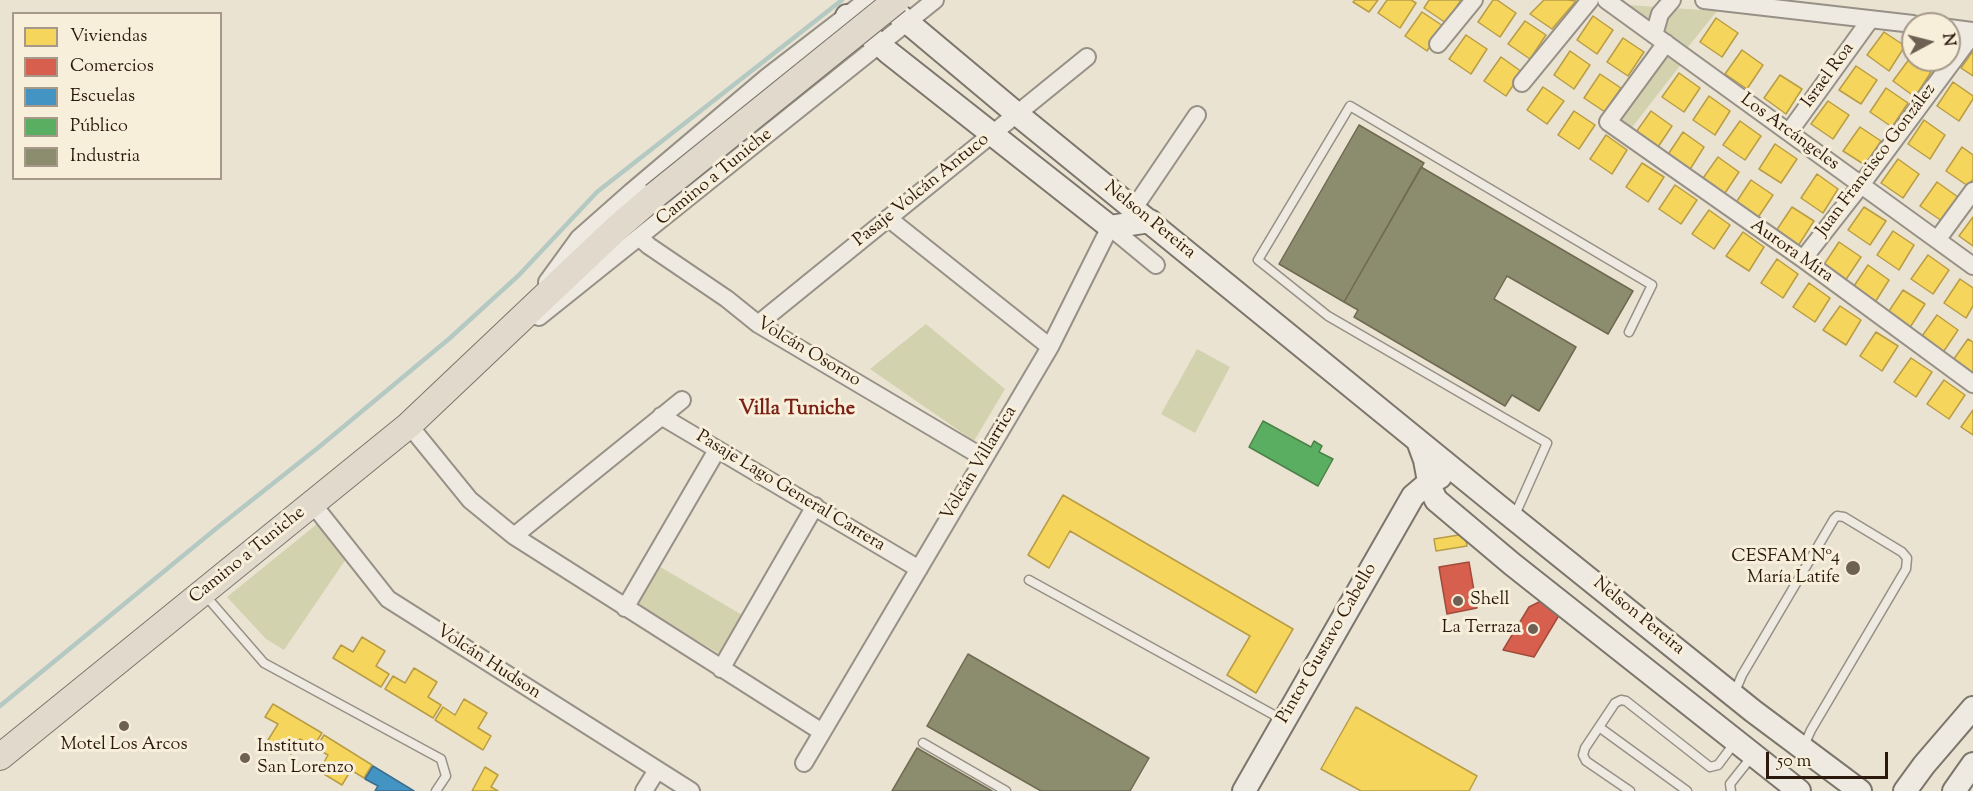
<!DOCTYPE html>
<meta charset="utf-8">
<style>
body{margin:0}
#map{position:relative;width:1973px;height:791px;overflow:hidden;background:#eae3d2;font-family:"Sorts Mill Goudy",serif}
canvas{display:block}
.legend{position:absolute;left:12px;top:12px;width:210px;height:168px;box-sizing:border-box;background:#f8efdb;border:2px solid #a69989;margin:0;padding:8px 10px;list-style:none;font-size:18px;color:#2b190e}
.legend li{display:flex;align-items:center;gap:12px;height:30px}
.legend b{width:30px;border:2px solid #a69989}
.north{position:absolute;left:1901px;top:12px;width:60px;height:60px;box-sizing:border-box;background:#f8efdb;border:2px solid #a69989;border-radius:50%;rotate:83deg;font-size:16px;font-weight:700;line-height:24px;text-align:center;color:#2b190e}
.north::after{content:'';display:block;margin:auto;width:21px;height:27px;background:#6e6053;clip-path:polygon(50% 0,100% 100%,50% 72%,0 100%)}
.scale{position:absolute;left:1766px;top:752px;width:122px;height:27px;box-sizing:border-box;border:3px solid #2b190e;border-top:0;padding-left:8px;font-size:18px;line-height:21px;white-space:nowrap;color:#2b190e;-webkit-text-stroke:4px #f8efdb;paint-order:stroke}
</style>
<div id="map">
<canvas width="1973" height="791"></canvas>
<ul class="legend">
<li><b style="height:16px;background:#f6d55c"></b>Viviendas</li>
<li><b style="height:16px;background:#d6604d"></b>Comercios</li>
<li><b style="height:16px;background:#4393c3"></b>Escuelas</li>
<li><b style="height:16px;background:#5aae61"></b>Público</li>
<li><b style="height:16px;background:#8c8c6e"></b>Industria</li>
</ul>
<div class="north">N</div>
<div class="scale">50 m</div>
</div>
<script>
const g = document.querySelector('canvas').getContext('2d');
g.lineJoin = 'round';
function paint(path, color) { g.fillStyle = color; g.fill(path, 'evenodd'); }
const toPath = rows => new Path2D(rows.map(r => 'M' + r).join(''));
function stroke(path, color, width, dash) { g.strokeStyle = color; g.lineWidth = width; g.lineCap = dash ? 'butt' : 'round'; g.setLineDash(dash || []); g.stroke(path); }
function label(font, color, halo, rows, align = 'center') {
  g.font = font + ' "Sorts Mill Goudy",serif'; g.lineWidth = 6; g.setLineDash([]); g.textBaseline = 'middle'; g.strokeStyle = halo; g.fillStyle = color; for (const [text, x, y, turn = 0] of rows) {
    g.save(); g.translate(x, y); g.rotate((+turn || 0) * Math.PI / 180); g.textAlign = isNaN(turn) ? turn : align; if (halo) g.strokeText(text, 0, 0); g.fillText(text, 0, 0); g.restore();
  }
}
paint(toPath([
 [1628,5,1717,11,1688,47],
 [1666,43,1686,58,1626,135,1608,122],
 [926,324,1005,389,974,441,870,369],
 [1197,349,1230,367,1195,433,1161,414],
 [317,524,346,559,284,650,266,639,227,597],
 [657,565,744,616,720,654,636,604]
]), '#d3d2af');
const homes = toPath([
 [1355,0,1378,0,1369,12,1353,2,1355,0],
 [1387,0,1411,0,1416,3,1400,28,1378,13,1387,0],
 [1429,0,1461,0,1446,23,1424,8,1429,0],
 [1493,0,1497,0,1516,13,1500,37,1478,22,1493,0],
 [1544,0,1568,0,1576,1,1552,29,1530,14,1544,0],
 [1422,12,1443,26,1427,51,1405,36,1422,12],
 [1593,16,1613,30,1597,54,1577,40,1593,16],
 [1716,18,1738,33,1722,57,1700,42,1716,18],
 [1525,21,1546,35,1530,59,1508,44,1525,21],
 [1884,32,1905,46,1889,71,1867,55,1884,32],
 [1466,35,1487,49,1471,74,1449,59,1466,35],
 [1623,38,1644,52,1628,76,1607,62,1623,38],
 [1742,50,1763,65,1747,89,1725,74,1742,50],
 [1570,51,1590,65,1574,89,1554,75,1570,51],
 [1973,51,1973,76,1961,68,1973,51],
 [1501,57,1522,72,1506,96,1484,81,1501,57],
 [1910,58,1931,72,1915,97,1893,81,1910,58],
 [1921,60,1943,60,1936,70,1921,60],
 [1856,66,1877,80,1861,104,1839,90,1856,66],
 [1679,73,1700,88,1684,112,1662,97,1679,73],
 [1600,74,1621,88,1605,112,1584,98,1600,74],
 [1780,75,1802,89,1786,114,1764,98,1780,75],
 [1953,82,1973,96,1973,99,1959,121,1937,106,1953,82],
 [1543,87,1564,101,1547,124,1527,110,1543,87],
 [1886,88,1908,103,1892,127,1870,112,1886,88],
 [1709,96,1730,111,1715,135,1693,120,1709,96],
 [1828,101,1849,115,1833,139,1811,124,1828,101],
 [1574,111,1595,125,1579,149,1558,135,1574,111],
 [1651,111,1672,126,1656,150,1634,135,1651,111],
 [1924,120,1945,135,1930,159,1908,144,1924,120],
 [1740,121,1761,136,1745,160,1723,145,1740,121],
 [1860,127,1881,141,1865,165,1843,151,1860,127],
 [1683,132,1704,147,1689,171,1667,156,1683,132],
 [1606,135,1627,150,1612,174,1590,159,1606,135],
 [1775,144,1797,159,1781,183,1759,169,1775,144],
 [1962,147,1973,155,1973,179,1968,186,1946,171,1962,147],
 [1718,157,1739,172,1723,196,1701,181,1718,157],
 [1898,159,1919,174,1903,198,1881,183,1898,159],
 [1642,163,1664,177,1648,202,1626,187,1642,163],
 [1817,174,1838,189,1823,213,1801,198,1817,174],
 [1751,180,1773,195,1757,219,1735,204,1751,180],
 [1937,182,1958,197,1942,221,1920,206,1937,182],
 [1675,185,1697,200,1681,224,1659,209,1675,185],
 [1792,207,1814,221,1798,246,1776,231,1792,207],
 [1864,207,1886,221,1870,245,1848,230,1864,207],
 [1709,210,1730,225,1714,249,1692,234,1709,210],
 [1973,217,1973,246,1959,236,1973,217],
 [1893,231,1914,245,1899,270,1877,255,1893,231],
 [1743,232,1764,247,1749,271,1726,256,1743,232],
 [1839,242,1861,257,1845,281,1823,266,1839,242],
 [1928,255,1949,270,1933,294,1911,279,1928,255],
 [1777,259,1798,274,1783,298,1761,283,1777,259],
 [1868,265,1889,280,1874,304,1852,289,1868,265],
 [1960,279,1973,288,1973,306,1966,318,1944,303,1960,279],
 [1809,283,1830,298,1815,322,1793,307,1809,283],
 [1903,290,1925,304,1909,329,1887,314,1903,290],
 [1840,306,1861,320,1846,345,1823,330,1840,306],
 [1937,315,1958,330,1942,354,1920,339,1937,315],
 [1876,332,1898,346,1882,371,1860,356,1876,332],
 [1968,339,1973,342,1973,377,1951,363,1968,339],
 [1911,358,1932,372,1916,397,1894,382,1911,358],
 [1944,380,1965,395,1949,419,1927,404,1944,380],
 [1973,410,1973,435,1961,427,1973,410],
 [1063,495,1293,629,1256,693,1227,675,1250,636,1070,531,1049,568,1028,555,1063,495],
 [1465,534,1467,546,1436,551,1434,539,1465,534],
 [362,637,385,651,376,666,389,674,381,687,333,658,341,645,353,652,362,637],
 [414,668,437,682,428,697,441,705,433,718,385,689,393,676,405,683,414,668],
 [464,699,487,713,478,728,491,736,483,750,435,720,443,707,455,715,464,699],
 [273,704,322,733,313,747,300,739,291,754,268,740,278,724,265,717,273,704],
 [1356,707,1477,776,1469,791,1361,791,1321,769,1356,707],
 [324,735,372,765,364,778,351,770,342,785,319,771,328,755,316,748,324,735],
 [485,767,498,775,491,787,498,791,472,791,485,767]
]);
paint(homes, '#f6d55c');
stroke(homes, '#b99d45', 1.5);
const shops = toPath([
 [1469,562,1477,608,1447,614,1439,567,1469,562],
 [1544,595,1564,607,1534,657,1503,650,1529,607,1539,602,1544,595]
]);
paint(shops, '#d6604d');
stroke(shops, '#a34b3a', 1.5);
const schools = toPath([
 [373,766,414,791,375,791,378,786,365,779,373,766]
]);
paint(schools, '#4393c3');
stroke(schools, '#3c6e8d', 1.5);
const public = toPath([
 [1263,421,1311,447,1314,441,1322,446,1319,452,1333,459,1318,486,1249,447,1263,421]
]);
paint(public, '#5aae61');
stroke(public, '#4c8148', 1.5);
const industry = toPath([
 [1359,125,1424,163,1344,302,1279,264,1359,125],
 [1421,167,1633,291,1608,334,1507,276,1494,299,1576,347,1539,411,1512,395,1505,406,1354,317,1358,310,1344,302,1421,167],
 [968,654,1149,758,1130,791,1041,791,927,726,968,654],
 [917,748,992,791,892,791,917,748]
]);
paint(industry, '#8c8c6e');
stroke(industry, '#6f6a51', 1.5);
stroke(toPath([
 [0,706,218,527,319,447,450,338,519,275,597,192,842,0]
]), '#b5c9c3', 4.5);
const lane = toPath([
 [1514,517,1547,443,1328,316,1258,260,1350,106,1652,285,1629,332],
 [1029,580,1283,720],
 [205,595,264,663,441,759,446,776,436,791],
 [1734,694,1742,675,1834,519,1837,516,1844,517,1902,552,1907,558,1906,569,1811,730,1803,748],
 [1599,727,1687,791],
 [923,743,1006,791],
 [1630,791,1586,761,1583,755,1585,748,1615,703,1621,700,1626,701,1710,767,1718,765,1736,741],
 [1731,791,1730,784,1753,755]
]);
const street = toPath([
 [1606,0,1973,266],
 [1704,0,1913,24],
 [1949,28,1973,31],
 [1654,35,1660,14,1672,0],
 [1666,43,1608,122,1803,259,1973,384],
 [1438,44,1474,0],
 [1522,83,1590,0],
 [1789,132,1870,20],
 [1134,208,1197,115],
 [888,218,1050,347],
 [640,238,649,246,727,299,758,324,984,458],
 [1937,240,1973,191],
 [1803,259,1861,185,1973,34],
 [547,282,579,238,631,192,767,77,867,0],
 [539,317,935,0],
 [758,324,1087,57],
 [661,416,919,569],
 [409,425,470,500,514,536,822,732],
 [312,503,388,599,691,791],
 [514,536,682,400],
 [625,608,717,450],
 [721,669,815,506],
 [804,763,1050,347,1110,227,1156,265],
 [644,791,657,770]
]);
const secondary = toPath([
 [881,0,1017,114,1497,505,1753,711,1860,791],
 [847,16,888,52,1110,227,1150,221],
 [1418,441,1425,460,1430,487,1436,500,1512,564,1799,791],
 [1244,791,1413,496,1427,484,1440,477],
 [1905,791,1924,765,1973,708],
 [1954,791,1973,764]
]);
const primary = toPath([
 [0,757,409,425,618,227,654,196]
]);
stroke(lane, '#969086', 11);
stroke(street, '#969086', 20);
stroke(secondary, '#7c756b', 26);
stroke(primary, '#7c756b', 28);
stroke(lane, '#eeeae1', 8);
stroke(street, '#eeeae1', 16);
stroke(secondary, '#eeeae1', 22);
stroke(primary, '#e1dacc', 26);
const primaryBridge = toPath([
 [654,196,897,0]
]);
stroke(primaryBridge, '#7c756b', 28, []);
stroke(primaryBridge, '#e1dacc', 26);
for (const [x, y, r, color] of [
 [1853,568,8,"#6e6053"],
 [1458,601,6,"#6e6053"],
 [1533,629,6,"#6e6053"],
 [124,726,6,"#6e6053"],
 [245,758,6,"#6e6053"]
]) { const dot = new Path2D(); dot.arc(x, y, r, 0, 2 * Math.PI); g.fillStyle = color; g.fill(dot); stroke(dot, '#f8efdb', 2); }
label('18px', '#2b190e', '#f8efdb', [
 ["Israel Roa",1829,76,-54],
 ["Los Arcángeles",1789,133,36],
 ["Juan Francisco González",1877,161,-53],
 ["Camino a Tuniche",715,178,-39],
 ["Pasaje Volcán Antuco",922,191,-39],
 ["Nelson Pereira",1149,221,39],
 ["Aurora Mira",1791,252,35],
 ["Volcán Osorno",808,353,31],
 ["Volcán Villarrica",980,464,-59],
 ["Pasaje Lago General Carrera",790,492,31],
 ["Camino a Tuniche",248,556,-39],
 ["Nelson Pereira",1638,617,39],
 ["Pintor Gustavo Cabello",1328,644,-60],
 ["Volcán Hudson",488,663,33]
]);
label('18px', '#2b190e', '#f8efdb', [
 ["CESFAM Nº4",1840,558],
 ["María Latife",1840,579],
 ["Shell",1470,601,"left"],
 ["La Terraza",1521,629],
 ["Motel Los Arcos",124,746,"center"],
 ["Instituto",257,748,"left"],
 ["San Lorenzo",257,769,"left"]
], 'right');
label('bold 20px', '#7a1f14', '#f8efdb', [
 ["Villa Tuniche",797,411]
]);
</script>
